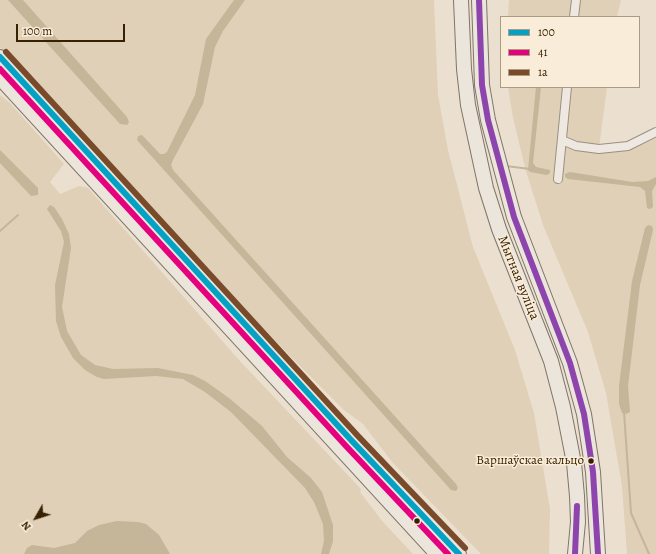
<!DOCTYPE html>
<meta charset="utf-8">
<style>
body{margin:0}
#map{position:relative;width:656px;height:554px;overflow:hidden;background:#ebe0cf;font-family:Alegreya,serif}
canvas{display:block}
.legend{position:absolute;left:500px;top:16px;width:140px;height:72px;box-sizing:border-box;background:#f9edd9;border:1px solid #ac9b83;margin:0;padding:5px 7px;list-style:none;font-size:12px;color:#382102}
.legend li{display:flex;align-items:center;gap:8px;height:20px}
.legend b{width:20px;border:1px solid #ac9b83}
.north{position:absolute;left:16px;top:498px;width:40px;height:40px;-webkit-text-stroke:3px #f9edd9;paint-order:stroke;rotate:231deg;font-size:11px;font-weight:700;line-height:16px;text-align:center;color:#382102}
.north::after{content:'';display:block;margin:auto;width:14px;height:18px;background:#382102;clip-path:polygon(50% 0,100% 100%,50% 72%,0 100%)}
.scale{position:absolute;left:16px;top:24px;width:109px;height:18px;box-sizing:border-box;border:2px solid #382102;border-top:0;padding-left:5px;font-size:12px;line-height:14px;white-space:nowrap;color:#382102;-webkit-text-stroke:3px #f9edd9;paint-order:stroke}
</style>
<div id="map">
<canvas width="656" height="554"></canvas>
<ul class="legend">
<li><b style="height:5px;background:#03a2c4"></b>100</li>
<li><b style="height:5px;background:#e5007d"></b>41</li>
<li><b style="height:5px;background:#7a4b2a"></b>1а</li>
</ul>
<div class="north">N</div>
<div class="scale">100 m</div>
</div>
<script>
const g = document.querySelector('canvas').getContext('2d');
g.lineJoin = 'round';
function paint(path, color) { g.fillStyle = color; g.fill(path, 'evenodd'); }
const toPath = rows => new Path2D(rows.map(r => 'M' + r).join(''));
function stroke(path, color, width, dash) { g.strokeStyle = color; g.lineWidth = width; g.lineCap = dash ? 'butt' : 'round'; g.setLineDash(dash || []); g.stroke(path); }
function label(font, color, halo, rows, align = 'center') {
  g.font = font + ' Alegreya,serif'; g.lineWidth = 3; g.setLineDash([]); g.textBaseline = 'middle'; g.strokeStyle = halo; g.fillStyle = color; for (const [text, x, y, turn = 0] of rows) {
    g.save(); g.translate(x, y); g.rotate((+turn || 0) * Math.PI / 180); g.textAlign = isNaN(turn) ? turn : align; if (halo) g.strokeText(text, 0, 0); g.fillText(text, 0, 0); g.restore();
  }
}
paint(toPath([
 [0,0,434,0,438,95,448,150,473,247,515,350,534,413,550,509,549,554,481,554,393,463,363,424,344,410,289,355,129,188,0,47],
 [509,0,621,0,617,17,508,17],
 [508,87,607,87,599,148,628,146,656,131,656,554,627,554,622,486,606,393,588,332,543,225,526,171,513,118],
 [0,95,10,103,64,164,50,182,60,194,79,186,88,188,239,360,361,489,360,492,383,522,413,554,0,554]
]), '#dfd0b7');
paint(toPath([
 [8,0,23,0,127,117,129,122,127,125,120,124],
 [234,0,245,0,223,31,215,47,203,104,173,160,171,165,173,170,456,484,458,488,456,491,451,490,137,140,138,136,142,135,160,154,164,154,167,152,195,95,206,39],
 [536,87,541,87,533,163,536,167,550,170,550,173,547,175,530,172,528,170],
 [0,150,38,188,38,195,31,196,0,163],
 [570,172,632,182,648,181,656,177,656,184,652,191,653,207,650,209,647,208,645,191,640,187,568,179,565,177,565,174],
 [50,205,54,207,62,219,69,234,71,248,62,307,67,331,81,355,95,365,113,369,158,368,193,375,205,381,229,398,262,426,287,457,311,478,322,492,333,525,333,541,329,554,321,554,324,541,323,524,314,502,305,488,231,412,205,392,183,379,156,376,104,379,97,377,85,370,73,358,61,337,56,321,55,285,64,242,61,231,47,209],
 [648,225,652,226,653,230,640,285,628,386,630,412,626,414,622,413,619,404,619,386,632,281,645,228],
 [117,521,138,522,146,524,159,535,170,554,24,554,27,548,32,545,54,548,75,543,87,531,99,525]
]), '#c5b599');
stroke(toPath([
 [506,166,530,169],
 [0,231,18,215],
 [624,412,631,513,649,554]
]), '#c5b599', 2);
const street = toPath([
 [574,17,576,0],
 [562,140,576,146,599,149,628,146,656,132],
 [558,179,567,87]
]);
const highway = toPath([
 [461,0,464,69,468,105,486,188,499,229,551,361,563,407,574,463,577,496,578,522,575,554],
 [479,0,482,85,488,120,514,217,570,363,584,414,593,472,598,554],
 [0,57,352,441,459,554],
 [0,78,437,554]
]);
stroke(street, '#999083', 10);
stroke(highway, '#7f7568', 16);
stroke(street, '#eee8e0', 8);
stroke(highway, '#ebe5dc', 14);
stroke(toPath([
 [0,57,352,441,459,554]
]), '#03a2c4', 6);
stroke(toPath([
 [0,69,346,446,448,554]
]), '#e5007d', 6);
stroke(toPath([
 [6,52,358,436,465,548]
]), '#7a4b2a', 6);
stroke(toPath([
 [479,0,482,85,488,120,514,217,570,363,584,414,593,472,598,554],
 [575,554,577,506]
]), '#8e44ad', 6);
for (const [x, y, r, color] of [
 [591,461,3.5,"#382102"],
 [417,521,3.5,"#382102"]
]) { const dot = new Path2D(); dot.arc(x, y, r, 0, 2 * Math.PI); g.fillStyle = color; g.fill(dot); stroke(dot, '#f9edd9', 1.5); }
label('13px', '#382102', '#f9edd9', [
 ["Варшаўскае кальцо",584,461]
], 'right');
label('14px', '#382102', '#f9edd9', [
 ["Мытная вуліца",518,278,68]
]);
</script>
